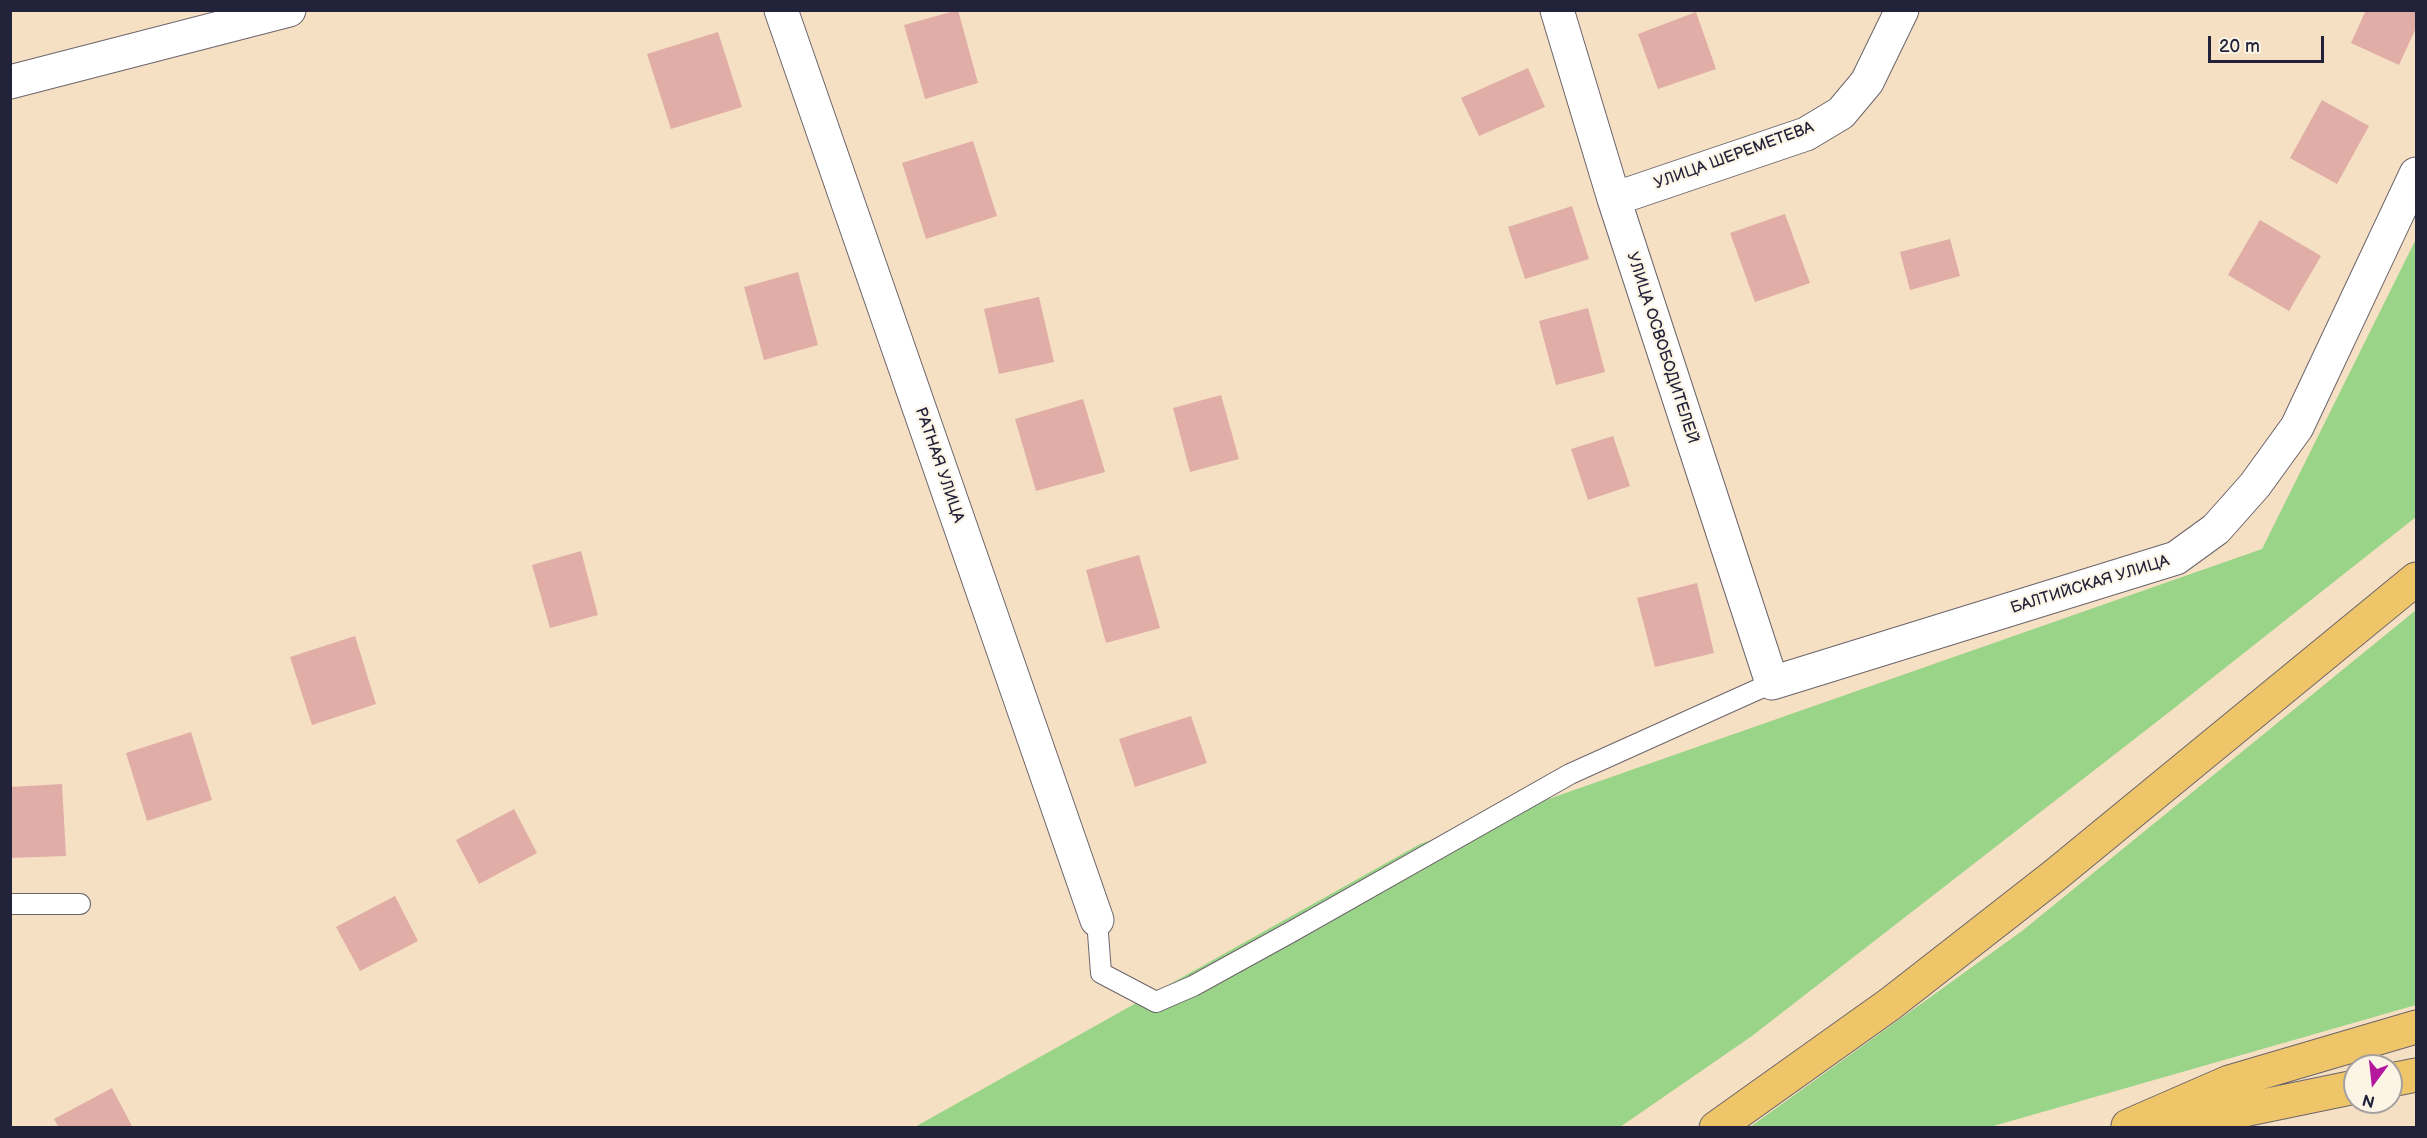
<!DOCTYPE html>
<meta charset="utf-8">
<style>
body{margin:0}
#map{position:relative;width:2427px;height:1138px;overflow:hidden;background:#f5e0c3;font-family:"Balsamiq Sans",sans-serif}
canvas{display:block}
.frame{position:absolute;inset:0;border:12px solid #22223b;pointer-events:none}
.north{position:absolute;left:2343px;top:1054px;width:60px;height:60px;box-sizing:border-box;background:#fcf5e5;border:2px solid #a5a1a1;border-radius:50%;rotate:195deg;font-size:16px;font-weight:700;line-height:24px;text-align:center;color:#22223b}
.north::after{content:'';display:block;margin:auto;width:21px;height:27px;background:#b5179e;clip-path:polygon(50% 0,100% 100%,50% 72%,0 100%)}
.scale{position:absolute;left:2208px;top:36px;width:116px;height:27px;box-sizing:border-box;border:3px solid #22223b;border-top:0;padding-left:8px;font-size:18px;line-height:21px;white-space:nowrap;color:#22223b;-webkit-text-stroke:4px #fcf5e5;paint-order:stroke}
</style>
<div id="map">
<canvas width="2427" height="1138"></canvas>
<div class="frame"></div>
<div class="north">N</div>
<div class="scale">20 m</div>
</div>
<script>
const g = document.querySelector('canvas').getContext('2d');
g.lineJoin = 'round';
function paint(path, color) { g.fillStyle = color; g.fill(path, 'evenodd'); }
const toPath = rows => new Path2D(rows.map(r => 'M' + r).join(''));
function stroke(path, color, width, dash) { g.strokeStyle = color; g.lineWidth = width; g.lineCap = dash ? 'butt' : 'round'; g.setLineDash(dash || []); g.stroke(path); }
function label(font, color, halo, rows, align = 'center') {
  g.font = font + ' "Balsamiq Sans",sans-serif'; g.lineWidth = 4.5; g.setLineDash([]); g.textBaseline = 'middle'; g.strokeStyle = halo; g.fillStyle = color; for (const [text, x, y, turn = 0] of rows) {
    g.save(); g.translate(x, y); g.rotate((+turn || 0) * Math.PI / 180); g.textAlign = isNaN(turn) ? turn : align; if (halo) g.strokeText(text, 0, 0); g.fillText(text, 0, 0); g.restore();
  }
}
paint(toPath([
 [2416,239,2416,517,2168,713,1752,1036,1620,1127,913,1128,1420,844,2262,549],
 [2416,610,2416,1005,1990,1127,1750,1127,2022,931]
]), '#9ad488');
paint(toPath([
 [958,10,978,83,925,99,904,25],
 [2366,10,2416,10,2416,28,2399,65,2351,43],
 [1696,12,1716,69,1658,89,1638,34],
 [718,32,742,107,671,129,647,54],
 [1528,68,1545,107,1479,136,1461,98],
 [2322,100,2369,126,2337,184,2290,158],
 [973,141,997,216,926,239,902,163],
 [1572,206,1589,259,1525,279,1508,227],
 [1785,214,1810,283,1755,302,1730,233],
 [2260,220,2321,256,2289,311,2228,275],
 [1950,239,1960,276,1910,290,1900,252],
 [798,272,818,345,764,360,744,287],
 [1039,297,1054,362,999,374,984,309],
 [1588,308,1605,372,1556,385,1539,321],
 [1221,395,1239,459,1190,472,1173,408],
 [1083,399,1105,472,1036,491,1015,419],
 [1613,436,1630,486,1588,500,1571,449],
 [581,551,598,615,550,628,532,565],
 [1139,555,1160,628,1106,643,1086,570],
 [1697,583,1714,653,1655,667,1637,598],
 [355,636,376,704,312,725,290,657],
 [1191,716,1207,763,1135,787,1119,739],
 [191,732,212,800,147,821,126,753],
 [62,784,66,856,10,858,10,787],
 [514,809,537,853,479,884,456,840],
 [395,896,418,941,360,971,336,927],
 [112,1088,133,1128,59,1128,54,1119]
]), '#e0ada7');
const lane = toPath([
 [10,904,80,904],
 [1097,920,1101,973,1156,1002,1193,986,1291,932,1570,774,1772,683]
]);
const street = toPath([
 [781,10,1097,920],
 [1557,10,1614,199,1772,683,2176,558,2216,529,2255,485,2297,427,2416,174],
 [10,82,289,10],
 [1614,199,1806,134,1841,113,1867,82,1902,10]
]);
const highway = toPath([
 [2391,1080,2416,1075],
 [2168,1121,2234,1112,2355,1087],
 [2128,1126,2229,1082,2416,1027],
 [1716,1128,1890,1004,2054,876,2416,579]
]);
stroke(lane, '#6c646b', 22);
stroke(street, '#6c646b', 35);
stroke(highway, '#6c646b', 35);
stroke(lane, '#fff', 20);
stroke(street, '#fff', 33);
stroke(highway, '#eec569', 33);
label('16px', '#22223b', '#fcf5e5', [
 ["УЛИЦА ШЕРЕМЕТЕВА",1734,156,-20],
 ["УЛИЦА ОСВОБОДИТЕЛЕЙ",1662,348,72],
 ["РАТНАЯ УЛИЦА",939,465,71],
 ["БАЛТИЙСКАЯ УЛИЦА",2090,585,-17]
]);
</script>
